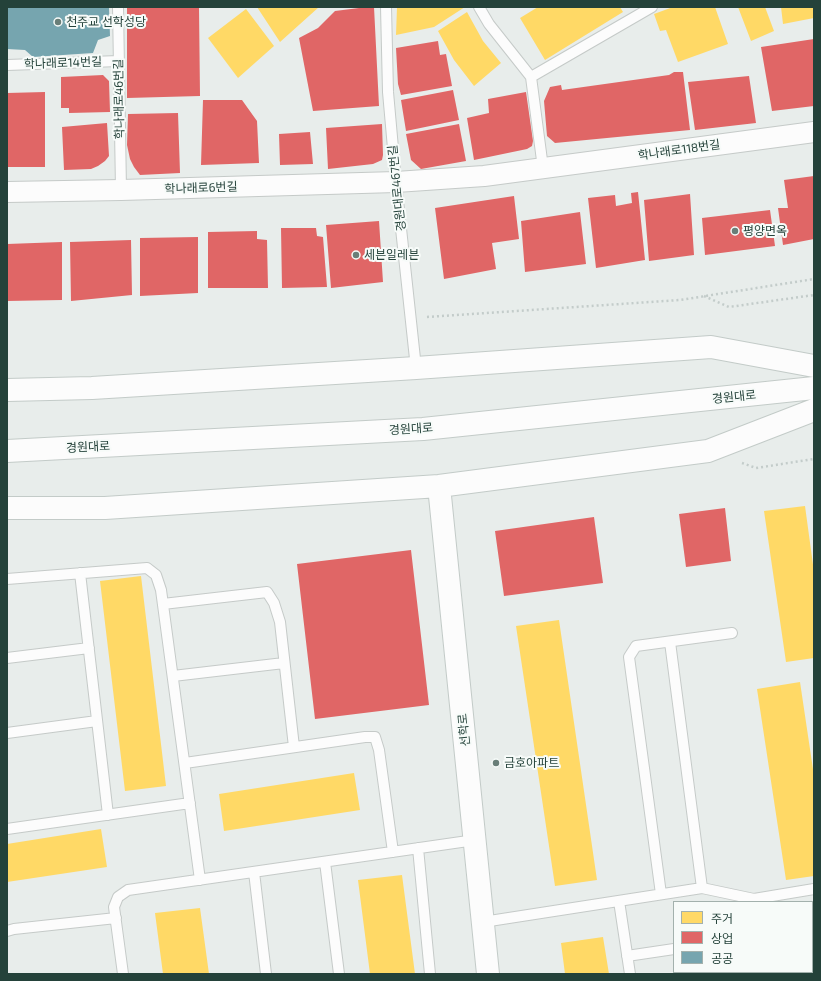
<!DOCTYPE html>
<meta charset="utf-8">
<style>
body{margin:0}
#map{position:relative;width:821px;height:981px;overflow:hidden;background:#e8edeb;font-family:"Exo 2","Noto Sans KR",sans-serif}
canvas{display:block}
.frame{position:absolute;inset:0;border:8px solid #24423a;pointer-events:none}
.legend{position:absolute;left:673px;top:901px;width:140px;height:72px;box-sizing:border-box;background:#f7fbf9;border:1px solid #a3b1ad;margin:0;padding:5px 7px;list-style:none;font-size:12px;color:#24423a}
.legend li{display:flex;align-items:center;gap:8px;height:20px}
.legend b{width:20px;border:1px solid #a3b1ad}
</style>
<div id="map">
<canvas width="821" height="981"></canvas>
<div class="frame"></div>
<ul class="legend">
<li><b style="height:11px;background:#ffd966"></b>주거</li>
<li><b style="height:11px;background:#e06666"></b>상업</li>
<li><b style="height:11px;background:#76a5af"></b>공공</li>
</ul>
</div>
<script>
const g = document.querySelector('canvas').getContext('2d');
g.lineJoin = 'round';
function paint(path, color) { g.fillStyle = color; g.fill(path, 'evenodd'); }
const toPath = rows => new Path2D(rows.map(r => 'M' + r).join(''));
function stroke(path, color, width, dash) { g.strokeStyle = color; g.lineWidth = width; g.lineCap = dash ? 'butt' : 'round'; g.setLineDash(dash || []); g.stroke(path); }
function label(font, color, halo, rows, align = 'center') {
  g.font = font + ' "Exo 2","Noto Sans KR",sans-serif'; g.lineWidth = 4; g.setLineDash([]); g.textBaseline = 'middle'; g.strokeStyle = halo; g.fillStyle = color; for (const [text, x, y, turn = 0] of rows) {
    g.save(); g.translate(x, y); g.rotate((+turn || 0) * Math.PI / 180); g.textAlign = isNaN(turn) ? turn : align; if (halo) g.strokeText(text, 0, 0); g.fillText(text, 0, 0); g.restore();
  }
}
paint(toPath([
 [257,7,319,7,280,42],
 [397,7,465,7,434,27,396,35],
 [538,7,620,7,623,12,545,60,520,18],
 [673,7,715,7,728,44,678,62,666,30,660,31,654,14],
 [738,7,765,7,774,31,751,41],
 [781,7,814,7,814,18,783,24],
 [246,9,274,46,238,78,208,38],
 [467,12,483,41,501,63,474,86,454,60,438,31],
 [805,506,814,572,814,658,786,662,764,511],
 [141,576,166,786,125,791,100,581],
 [559,620,597,880,555,886,516,626],
 [800,682,814,776,814,876,786,880,757,689],
 [354,773,360,810,224,831,219,794],
 [101,829,107,867,7,882,7,844],
 [402,875,415,974,370,974,358,880],
 [200,908,209,974,163,974,155,913],
 [603,937,609,974,565,974,561,943]
]), '#ffd966');
paint(toPath([
 [127,7,199,7,200,96,127,98],
 [367,7,374,7,379,106,313,111,299,38,318,28,335,11],
 [814,39,814,106,772,111,761,47],
 [438,41,440,55,446,54,452,86,401,95,398,84,396,48],
 [674,72,683,72,690,130,555,143,547,136,544,101,550,87,561,85,562,90,669,75],
 [103,75,109,81,110,112,69,113,69,108,61,108,61,77],
 [749,76,756,123,695,130,688,82],
 [453,90,459,120,406,131,401,100],
 [45,92,45,167,7,167,7,93],
 [526,92,533,141,532,146,527,149,474,160,467,118,489,113,488,99],
 [203,100,242,100,257,121,259,163,201,165],
 [178,113,180,173,140,175,134,167,130,159,127,145,128,114],
 [107,123,109,156,105,161,98,166,91,169,64,170,62,127],
 [382,124,383,155,382,160,373,164,328,169,326,128],
 [459,124,466,161,421,169,411,160,406,134],
 [310,132,313,164,280,165,279,134],
 [814,176,814,239,783,245,778,208,788,208,784,180],
 [638,192,645,260,596,268,588,198,615,195,616,206,632,203,631,193],
 [690,194,694,255,649,261,644,200],
 [514,196,519,239,492,243,496,269,444,279,435,208],
 [770,210,775,246,705,255,702,218],
 [580,212,586,264,525,272,521,221],
 [379,221,383,282,331,288,326,225],
 [281,228,316,228,317,236,323,237,327,287,282,288],
 [257,231,257,239,267,240,268,288,208,288,208,232],
 [198,237,198,293,140,296,140,238],
 [131,240,132,295,71,301,70,242],
 [62,242,62,300,7,301,7,244],
 [725,508,731,561,686,567,679,514],
 [594,517,603,583,504,596,495,531],
 [411,550,429,705,315,719,297,564]
]), '#e06666');
paint(toPath([
 [7,7,109,7,110,36,98,40,93,53,33,57,25,50,7,49]
]), '#76a5af');
const lane = toPath([
 [118,7,121,190],
 [386,7,388,92,396,182,416,368],
 [479,7,489,24,531,77],
 [7,65,119,61],
 [531,77,652,7],
 [531,77,543,168],
 [80,573,108,815],
 [7,579,147,568,156,575,161,590,200,880],
 [163,604,267,592,274,603,280,622,294,747],
 [670,642,702,888],
 [7,658,89,648],
 [173,676,284,663],
 [7,733,97,721],
 [185,763,365,737,375,737,379,750,393,852],
 [7,829,190,803],
 [418,848,430,974],
 [325,862,339,974],
 [254,872,266,974],
 [661,894,629,657,636,646,732,633],
 [619,901,630,974],
 [483,922,702,888,754,899,814,889],
 [7,931,14,929,116,918],
 [627,956,674,949],
 [716,972,716,974],
 [123,974,114,907,118,897,128,890,475,840]
]);
const street = toPath([
 [7,192,121,190,396,182,484,176,814,132]
]);
const secondary = toPath([
 [7,390,92,388,416,368,711,347,814,366],
 [7,451,423,429,814,388],
 [439,486,488,974],
 [7,508,105,508,439,486,708,451,814,410]
]);
stroke(lane, '#c5cac8', 12);
stroke(street, '#c5cac8', 22);
stroke(secondary, '#c3cbc8', 24);
stroke(toPath([
 [704,296,729,307,814,295],
 [427,317,680,300,814,279],
 [742,463,756,468,814,459]
]), '#c3ccca', 2.5, [2, 3]);
stroke(lane, '#fcfcfc', 10);
stroke(street, '#fcfcfc', 20);
stroke(secondary, '#fcfcfc', 22);
for (const [x, y, r, color] of [
 [58,22,4,"#697e78"],
 [735,231,4,"#697e78"],
 [356,255,4,"#697e78"],
 [496,763,4,"#697e78"]
]) { const dot = new Path2D(); dot.arc(x, y, r, 0, 2 * Math.PI); g.fillStyle = color; g.fill(dot); stroke(dot, '#f7fbf9', 1.5); }
label('12px', '#24423a', '#f7fbf9', [
 ["천주교 선학성당",66,22],
 ["평양면옥",743,231],
 ["세븐일레븐",364,255],
 ["금호아파트",504,763]
], 'left');
label('12px', '#24423a', '#f7fbf9', [
 ["학나래로14번길",63,63,-2],
 ["학나래로46번길",119,99,-91],
 ["학나래로118번길",679,150,-8],
 ["학나래로6번길",201,188,-2],
 ["경원대로467번길",397,188,-96],
 ["경원대로",734,397,-6],
 ["경원대로",411,429,-4],
 ["경원대로",88,447,-3],
 ["선학로",464,730,-96]
]);
</script>
